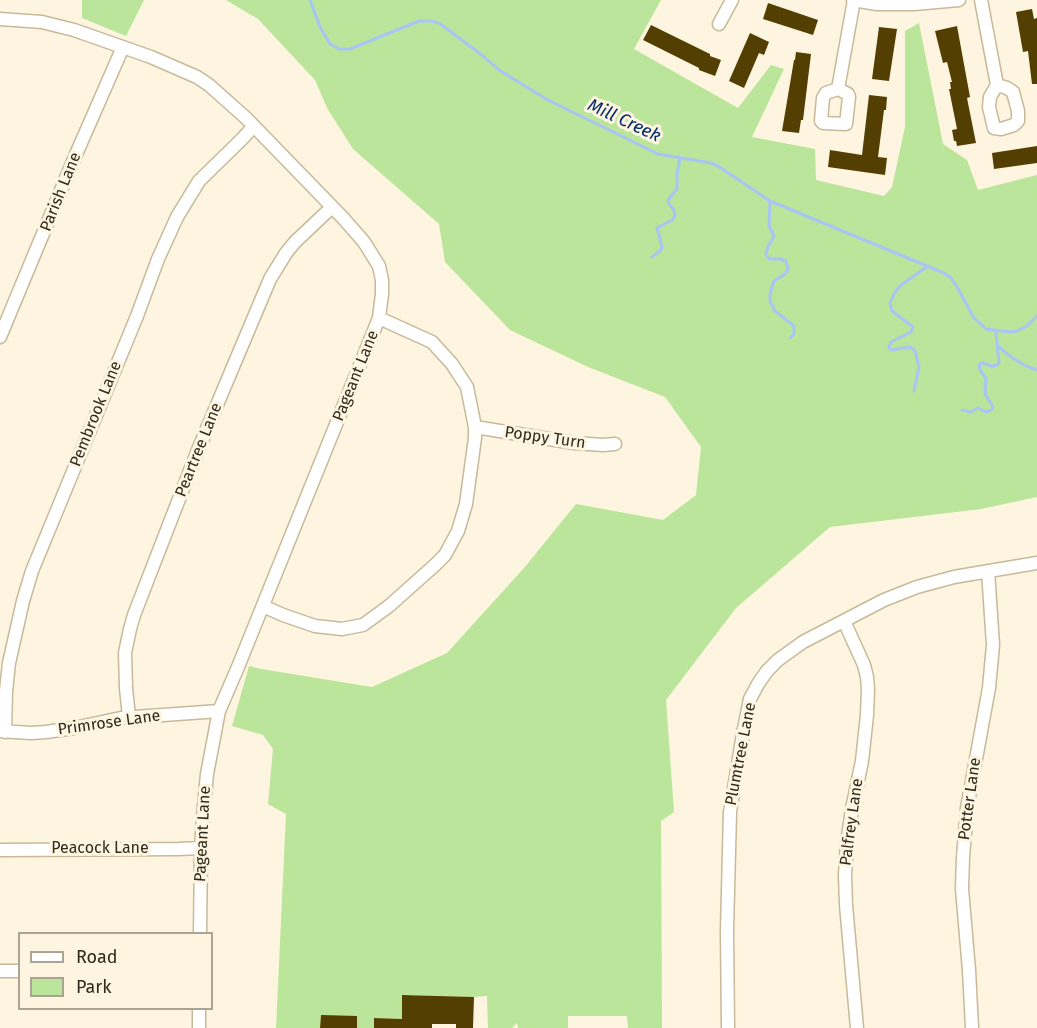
<!DOCTYPE html>
<style>
body{margin:0}
#map{position:relative;width:1037px;height:1028px;overflow:hidden;background:#fdf5e0;font-family:"Fira Sans",sans-serif}
canvas{display:block}
.legend{position:absolute;left:18px;top:932px;width:195px;height:78px;box-sizing:border-box;background:#fdf5e0;border:2px solid #aba492;margin:0;padding:8px 10px;list-style:none;font-size:18px;color:#2f2a1d}
.legend li{display:flex;align-items:center;gap:12px;height:30px}
.legend b{width:30px;border:2px solid #aba492}
</style>
<div id="map">
<canvas width="1037" height="1028"></canvas>
<ul class="legend">
<li><b style="height:8px;background:#fff"></b>Road</li>
<li><b style="height:16px;background:#bbe59a"></b>Park</li>
</ul>
</div>
<script>
const g = document.querySelector('canvas').getContext('2d');
g.lineJoin = 'round';
function paint(path, color) { g.fillStyle = color; g.fill(path, 'evenodd'); }
const toPath = rows => new Path2D(rows.map(r => 'M' + r).join(''));
function stroke(path, color, width, dash) { g.strokeStyle = color; g.lineWidth = width; g.lineCap = dash ? 'butt' : 'round'; g.setLineDash(dash || []); g.stroke(path); }
function label(font, color, halo, rows, align = 'center') {
  g.font = font + ' "Fira Sans",sans-serif'; g.lineWidth = 6; g.setLineDash([]); g.textBaseline = 'middle'; g.strokeStyle = halo; g.fillStyle = color; for (const [text, x, y, turn = 0] of rows) {
    g.save(); g.translate(x, y); g.rotate((+turn || 0) * Math.PI / 180); g.textAlign = isNaN(turn) ? turn : align; if (halo) g.strokeText(text, 0, 0); g.fillText(text, 0, 0); g.restore();
  }
}
paint(toPath([
 [82,0,144,0,126,36,82,18],
 [226,0,661,0,634,49,738,108,771,65,784,69,752,137,815,149,816,180,884,196,892,187,905,127,905,31,919,23,943,144,967,160,978,190,1037,175,1037,497,981,509,830,527,736,608,666,700,674,812,661,821,662,1028,628,1028,627,1016,568,1016,568,1028,518,1028,517,1023,512,1028,488,1028,487,996,474,997,403,995,402,1019,374,1018,374,1028,357,1028,321,1015,320,1028,276,1028,286,814,268,804,273,749,263,735,232,726,249,666,261,669,372,687,447,653,524,568,576,504,663,520,696,495,701,447,665,397,588,367,510,330,445,262,439,224,353,149,327,108,315,80,258,19]
]), '#bbe59a');
stroke(toPath([
 [310,0,320,27,330,44,339,49,350,49,419,21,431,21,439,23,482,55,499,70,546,99,658,154,711,163,718,166,770,201,944,273,951,278,956,285,974,318,986,329,1010,332,1017,331,1027,326,1037,316],
 [770,201,769,226,774,236,768,247,766,254,769,259,780,259,786,261,788,269,785,274,774,281,770,294,770,301,775,311,794,326,794,334,790,338],
 [652,257,661,250,662,247,657,228,672,220,675,216,674,210,669,204,668,200,677,189,677,174,680,158],
 [999,347,1011,357,1026,366,1037,370],
 [914,391,919,367,915,351,912,348,909,347,892,350,890,349,889,347,891,342,911,332,913,327,892,311,890,303,895,292,900,286,928,266],
 [962,410,971,412,978,408,986,412,991,410,993,408,992,405,985,394,986,378,980,370,979,365,981,363,983,363,992,366,997,365,999,363,996,332]
]), '#a8c5f6', 3);
paint(toPath([
 [768,3,818,20,813,35,763,19],
 [1032,9,1034,19,1037,18,1037,84,1032,84,1028,51,1023,52,1016,12],
 [651,25,710,54,710,56,721,60,715,76,699,70,699,68,643,40],
 [957,26,970,97,967,98,976,143,957,146,956,141,954,141,952,130,957,129,949,89,951,89,950,82,952,82,947,62,943,63,935,31],
 [879,27,897,29,889,81,872,79],
 [750,33,769,42,764,55,759,53,744,88,729,81],
 [796,52,811,54,803,120,801,120,799,133,782,131,794,60,795,60],
 [869,95,887,97,886,110,884,110,878,157,887,158,885,175,828,167,830,150,862,155],
 [1037,146,1037,163,994,169,992,153],
 [402,995,474,997,473,1028,456,1028,456,1024,432,1024,432,1028,374,1028,374,1018,402,1019],
 [321,1015,357,1016,357,1028,320,1028]
]), '#533f01');
const minor = toPath([
 [853,0,877,4,914,4,959,0],
 [981,0,997,85,990,97,989,107,994,128,1001,129,1014,125,1018,121,1018,111,1013,92,1007,88,997,85],
 [0,19,42,22,74,30,151,57,197,77,209,85,246,118,343,218,364,242,379,266,382,280,382,294,379,318,238,667,219,711,207,774,203,817,201,848,200,934],
 [719,24,732,0],
 [838,89,848,94,849,97,846,124,823,123,821,121,823,98,826,93,838,89,854,0],
 [0,337,74,159,123,47],
 [475,427,574,443,603,445,615,444],
 [263,606,283,615,315,626,342,629,363,625,389,606,435,565,445,555,458,531,466,504,475,438,475,427,467,387,452,364,432,342,379,318],
 [844,621,864,665,867,677,868,689,867,715,862,761,852,809,847,843,845,875,846,905,857,1028],
 [129,717,126,688,125,653,130,629,134,615,198,450,270,279,286,253,295,242,332,207],
 [0,731,31,733,46,732,74,728,121,718,219,711],
 [5,732,6,691,9,663,23,601,32,571,137,316,158,259,177,217,199,181,241,140,254,126],
 [0,850,178,849,201,848],
 [0,971,20,971],
 [199,1028,199,1008],
 [728,1028,727,930,730,812,743,734,750,699,758,684,767,671,778,660,803,642,884,600,917,587,954,577,1037,563],
 [972,1028,969,970,962,889,963,857,967,808,989,688,993,645,988,571]
]);
stroke(minor, '#c7b999', 15);
stroke(minor, '#fff', 12);
label('16px', '#2f2a1d', '#fdf5e0', [
 ["Parish Lane",61,192,-68],
 ["Pageant Lane",356,376,-68],
 ["Pembrook Lane",96,414,-68],
 ["Poppy Turn",545,438,8],
 ["Peartree Lane",199,450,-68],
 ["Primrose Lane",109,723,-8],
 ["Plumtree Lane",741,754,-79],
 ["Potter Lane",970,799,-82],
 ["Palfrey Lane",852,822,-82],
 ["Pageant Lane",203,834,-87],
 ["Peacock Lane",100,849]
]);
label('italic 18px', '#042b6f', '#fdf5e0', [
 ["Mill Creek",624,121,25]
]);
</script>
